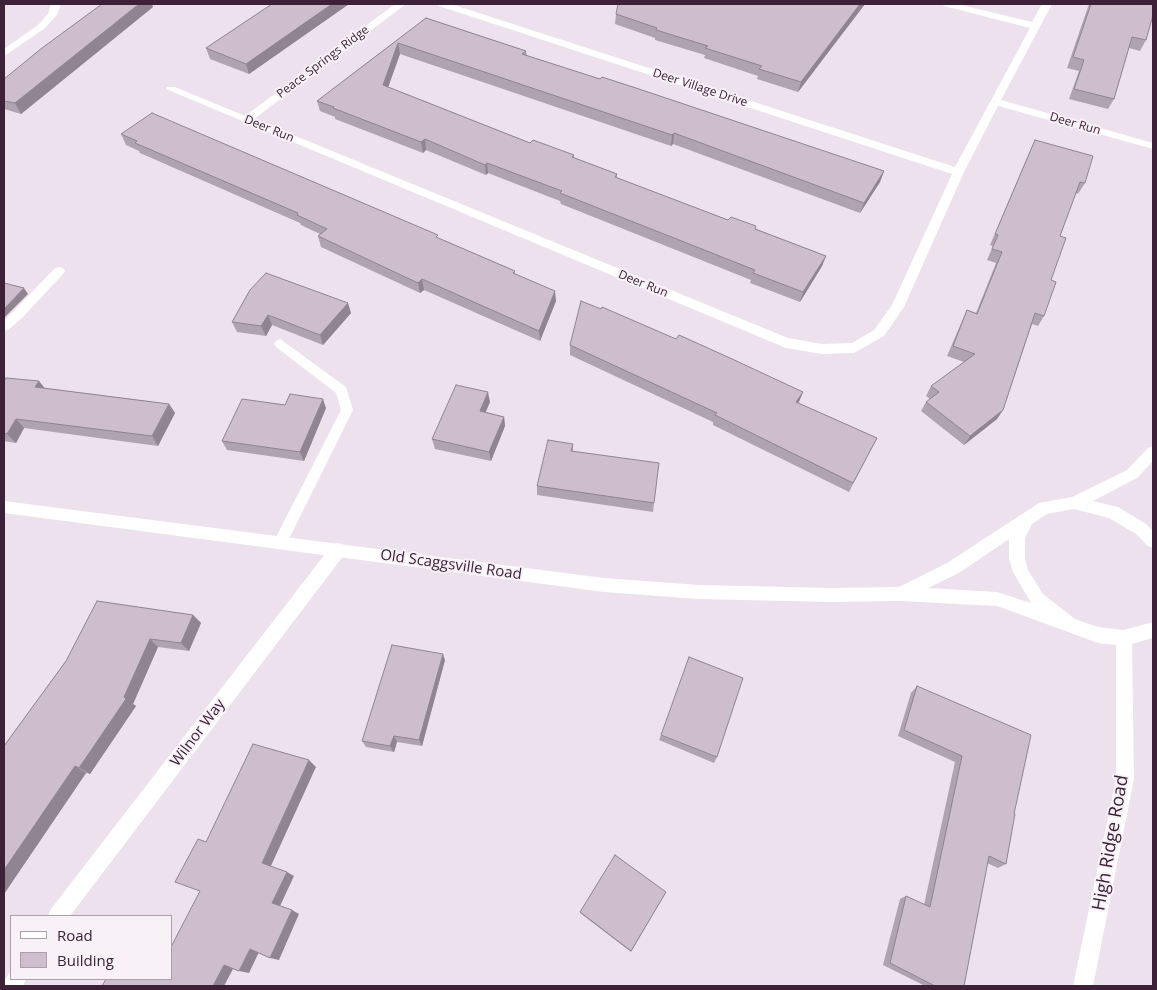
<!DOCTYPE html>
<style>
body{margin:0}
#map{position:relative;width:1157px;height:990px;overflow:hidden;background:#ece1ec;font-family:"Open Sans",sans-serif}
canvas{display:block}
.frame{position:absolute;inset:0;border:5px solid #3d2138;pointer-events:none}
.legend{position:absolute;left:10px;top:915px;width:162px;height:65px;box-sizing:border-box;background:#f8f2f8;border:1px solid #ad9eab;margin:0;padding:6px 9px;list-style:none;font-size:15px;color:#3d2138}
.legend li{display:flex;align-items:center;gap:10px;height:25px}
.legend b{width:25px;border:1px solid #ad9eab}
</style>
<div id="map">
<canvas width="1157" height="990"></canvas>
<div class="frame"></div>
<ul class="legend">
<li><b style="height:6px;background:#fff"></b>Road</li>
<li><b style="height:14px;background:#cdbdcd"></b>Building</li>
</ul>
</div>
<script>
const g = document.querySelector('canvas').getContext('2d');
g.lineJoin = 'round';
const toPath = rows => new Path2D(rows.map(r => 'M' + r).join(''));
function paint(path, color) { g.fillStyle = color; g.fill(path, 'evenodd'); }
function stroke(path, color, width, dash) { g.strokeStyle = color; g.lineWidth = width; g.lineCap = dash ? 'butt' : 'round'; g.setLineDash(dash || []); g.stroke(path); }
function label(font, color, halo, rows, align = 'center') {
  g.font = font + ' "Open Sans",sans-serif'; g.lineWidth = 4; g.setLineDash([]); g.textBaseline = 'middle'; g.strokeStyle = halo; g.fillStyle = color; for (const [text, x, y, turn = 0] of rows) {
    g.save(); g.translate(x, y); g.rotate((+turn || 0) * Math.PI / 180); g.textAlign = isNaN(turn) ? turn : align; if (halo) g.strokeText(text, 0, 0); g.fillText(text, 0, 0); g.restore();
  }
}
paint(toPath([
 [59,267,63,268,65,271,63,274,22,318,8,330,4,331,4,321,55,268,59,267],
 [280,339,346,387,353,410,285,547,280,549,275,547,273,543,341,410,336,393,276,347,274,344,276,341,280,339]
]), '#fff');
paint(toPath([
 [51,4,61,4,57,15,44,29,4,56,4,49,38,25,48,14,51,4],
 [395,4,406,4,254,119,788,338,822,344,852,343,874,330,892,305,952,174,439,6,437,4,451,4,955,167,1030,28,944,6,942,4,957,4,1032,22,1042,4,1052,4,1001,100,1153,143,1153,149,998,106,964,172,904,307,884,336,854,353,822,354,786,348,166,89,167,87,175,87,245,116,395,4],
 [338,543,344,545,346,550,344,555,70,916,48,916,51,909,332,545,338,543],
 [1124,630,1130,633,1132,638,1134,779,1093,986,1073,986,1116,779,1116,638,1118,633,1124,630],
 [11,971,11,979,26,979,23,986,4,986,5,979,11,971]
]), '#fff');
paint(toPath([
 [1153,446,1153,461,1137,478,1093,501,1118,507,1146,524,1153,531,1153,548,1148,546,1136,534,1109,518,1074,509,1047,514,1032,524,1025,538,1025,559,1028,570,1043,594,1075,619,1098,627,1124,630,1153,622,1153,638,1124,646,1098,643,997,606,900,601,831,602,699,599,604,592,4,513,4,501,604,578,699,585,831,588,899,587,947,563,1039,503,1072,497,1127,470,1148,448,1153,446],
 [1009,539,1009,559,1013,572,1031,603,997,592,928,588,959,573,1009,539]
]), '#fff');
paint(toPath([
 [272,4,349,4,249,74,210,59,206,48],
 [865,4,798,92,757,79,758,76,704,58,705,55,655,40,655,38,615,24,616,14],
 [1089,4,1153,4,1146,40,1140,51,1129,48,1114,99,1108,109,1069,99,1079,71,1067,68],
 [153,7,21,114,4,109,4,79],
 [426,18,526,51,527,56,884,171,880,182,860,213,673,144,671,146,400,54,388,87,530,143,574,155,574,158,617,174,617,178,728,220,756,226,756,229,826,256,822,266,800,302,750,283,751,280,561,204,560,201,488,173,486,175,426,150,423,153,335,119,335,117,320,111,317,101],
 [121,134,438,238,515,271,515,274,556,301,540,341,424,290,420,293,321,247,318,236,320,234,301,225,300,223,140,153,139,151,126,145],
 [1035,140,1085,183,1078,194,1076,193,1060,236,1044,316,1038,326,1032,324,1003,410,997,419,964,445,921,411,926,402,930,399,926,396,931,386,964,362,947,356,962,321,967,310,976,313,996,263,987,260,993,246,990,245,1030,151],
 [250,290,351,313,323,345,272,325,266,336,237,332,232,322],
 [570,345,803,392,798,403,877,438,849,492,713,425,713,422,570,355],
 [4,381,44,388,169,404,175,413,158,446,24,428,16,443,4,441],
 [490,402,485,412,504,417,505,426,491,461,435,449,432,439],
 [285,405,326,408,304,461,227,450,222,441],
 [573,444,573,451,654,503,653,512,537,495,537,486],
 [193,615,201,623,189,651,158,647,133,704,136,706,90,774,86,773,4,894,4,746,66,661],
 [445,660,422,746,397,742,394,752,366,747,362,741],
 [917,686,1014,814,1006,864,998,868,987,863,964,986,925,986,883,965,900,899,906,896,924,905,955,762,898,736,911,693],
 [661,735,717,757,714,763,659,740],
 [666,892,631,952,580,913,580,912]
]), '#b0a3b0');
paint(toPath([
 [139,4,152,4,153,7,21,114,15,103],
 [332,4,349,4,249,74,246,64],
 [860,4,865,4,798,92,801,82],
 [398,43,400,54,385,96,383,85],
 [674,133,673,144,671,146,672,135],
 [425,139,426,150,423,153,421,142],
 [487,163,488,173,486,175,485,165],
 [884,171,880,182,860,213,864,203],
 [826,256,822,266,800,302,803,292],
 [422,279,424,290,420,293,418,283],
 [24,288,28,294,5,317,4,316,4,309],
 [555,291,556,301,540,341,539,331],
 [348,303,351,313,323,345,320,335],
 [268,315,272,325,266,336,261,326],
 [39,381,47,391,35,387],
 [488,392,490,402,482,421,480,411],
 [803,392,799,402,793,412,796,402],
 [323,399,326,408,304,461,300,452],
 [169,404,175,413,158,446,152,436],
 [1003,410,997,419,964,445,970,436],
 [504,417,505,426,491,461,489,452],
 [16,419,24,428,16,443,7,434],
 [193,615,201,623,189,651,181,643],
 [150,639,158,647,133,704,136,706,90,774,79,768,124,697],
 [443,654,445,660,422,746,419,740],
 [394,736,397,742,394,752,390,746],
 [309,760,316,767,270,868,262,863],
 [75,766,86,773,4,894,4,870],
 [287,872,294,876,280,906,272,903],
 [292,910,299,914,279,960,270,958],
 [250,949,259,952,249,973,239,971],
 [224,965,234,967,224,986,213,986]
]), '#908490');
const building = toPath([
 [102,4,139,4,15,103,4,101,4,79,42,48,102,4],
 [272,4,332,4,246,64,206,48,272,4],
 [618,4,860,4,801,82,759,69,762,66,705,48,708,46,656,30,657,28,616,14,618,4],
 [1091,4,1153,4,1153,15,1146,40,1132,37,1114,99,1074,89,1084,60,1073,57,1091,4],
 [426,18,526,51,522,54,600,79,602,77,636,88,884,171,864,203,674,133,672,135,398,43,383,85,530,143,533,140,574,155,572,157,617,174,615,177,728,220,731,217,756,226,755,229,826,256,803,292,753,273,755,270,560,193,562,191,487,163,485,165,425,139,421,142,333,108,334,107,317,101,426,18],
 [152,113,438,235,436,237,515,271,513,273,555,291,539,331,422,279,418,283,318,236,327,229,297,215,298,213,135,143,137,141,121,134,152,113],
 [1035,140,1093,156,1085,183,1080,182,1060,236,1066,238,1051,280,1056,282,1044,316,1035,313,1003,410,970,436,926,402,939,392,931,386,975,354,953,346,967,310,977,314,1002,252,992,249,998,235,995,234,1035,140],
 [266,273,348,303,320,335,268,315,261,326,232,322,250,290,266,273],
 [4,283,24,288,4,309,4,283],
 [581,301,601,309,602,307,676,339,679,335,730,358,803,392,796,402,877,438,853,483,715,415,717,413,570,345,581,301],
 [6,378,39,381,35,387,169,404,152,436,16,419,7,434,4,433,4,381,6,378],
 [456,385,488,392,480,411,504,417,489,452,432,439,456,385],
 [290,394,323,399,300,452,222,441,242,399,285,405,290,394],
 [548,440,573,444,571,451,659,463,654,503,537,486,548,440],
 [97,601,193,615,181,643,150,639,124,697,126,699,79,768,75,766,4,870,4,746,66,661,97,601],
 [392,645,443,654,419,740,394,736,390,746,362,741,392,645],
 [689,657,743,678,717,757,661,735,689,657],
 [917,686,1031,735,1014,814,1015,814,1006,864,989,856,964,986,935,986,890,963,906,896,930,907,962,756,904,730,917,686],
 [253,744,309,760,262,863,287,872,272,903,292,910,270,958,250,949,239,971,224,965,213,986,102,986,106,979,171,979,171,947,200,891,175,882,198,839,206,842,253,744],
 [615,855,666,892,631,951,580,912,615,855]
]);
paint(building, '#cdbdcd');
stroke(building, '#908490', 1);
label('12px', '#3d2138', '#f8f2f8', [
 ["Peace Springs Ridge",323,62,-37],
 ["Deer Village Drive",700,88,18],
 ["Deer Run",1075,124,16],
 ["Deer Run",269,129,22],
 ["Deer Run",643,284,22]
]);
label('15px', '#3d2138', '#f8f2f8', [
 ["Old Scaggsville Road",451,565,8],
 ["Wilnor Way",198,733,-53]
]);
label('18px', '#3d2138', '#f8f2f8', [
 ["High Ridge Road",1111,843,-80]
]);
</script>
